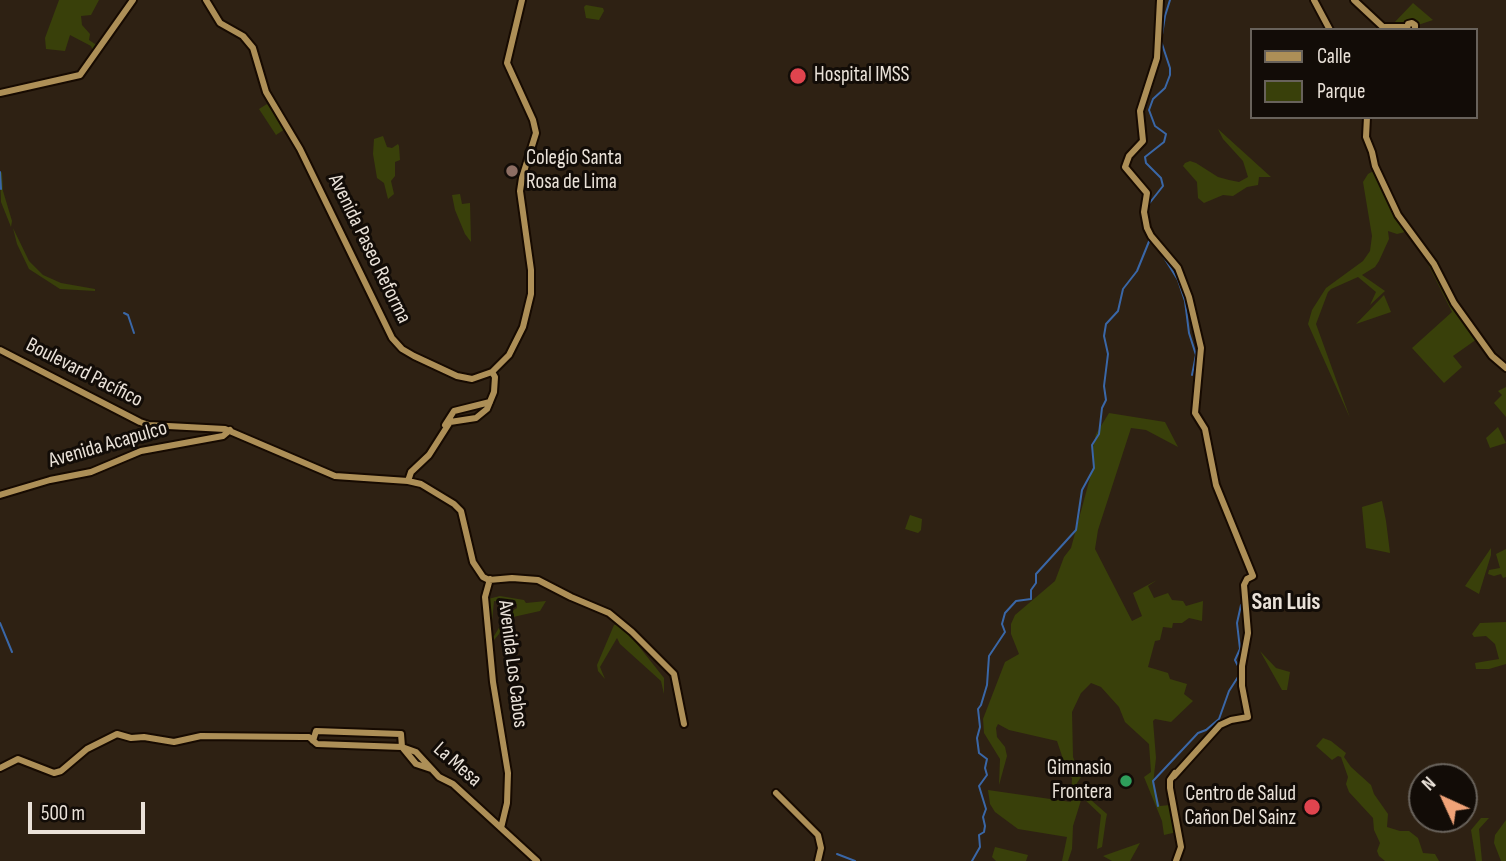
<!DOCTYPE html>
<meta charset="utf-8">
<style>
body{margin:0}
#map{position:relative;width:1506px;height:861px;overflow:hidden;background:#2e2113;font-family:"Sofia Sans Condensed",sans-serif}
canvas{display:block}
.legend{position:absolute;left:1250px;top:28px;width:228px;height:91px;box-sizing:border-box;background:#120c07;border:2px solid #68625b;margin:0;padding:9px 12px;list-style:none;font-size:21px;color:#eae2d9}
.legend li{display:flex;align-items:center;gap:14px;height:35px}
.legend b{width:35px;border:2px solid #68625b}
.north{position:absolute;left:1408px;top:763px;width:70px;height:70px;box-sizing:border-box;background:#120c07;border:2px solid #68625b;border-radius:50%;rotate:315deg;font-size:19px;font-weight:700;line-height:28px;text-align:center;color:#eae2d9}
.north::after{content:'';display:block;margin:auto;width:24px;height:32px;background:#f0a378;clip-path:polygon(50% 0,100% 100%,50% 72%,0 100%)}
.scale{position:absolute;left:28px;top:802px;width:117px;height:32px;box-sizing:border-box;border:4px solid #eae2d9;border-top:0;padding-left:9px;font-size:21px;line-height:24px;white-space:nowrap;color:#eae2d9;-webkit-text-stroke:5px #120c07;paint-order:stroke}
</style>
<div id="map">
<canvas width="1506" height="861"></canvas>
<ul class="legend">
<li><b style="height:9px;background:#ad8f57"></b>Calle</li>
<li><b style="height:19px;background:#39400a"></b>Parque</li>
</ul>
<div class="north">N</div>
<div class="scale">500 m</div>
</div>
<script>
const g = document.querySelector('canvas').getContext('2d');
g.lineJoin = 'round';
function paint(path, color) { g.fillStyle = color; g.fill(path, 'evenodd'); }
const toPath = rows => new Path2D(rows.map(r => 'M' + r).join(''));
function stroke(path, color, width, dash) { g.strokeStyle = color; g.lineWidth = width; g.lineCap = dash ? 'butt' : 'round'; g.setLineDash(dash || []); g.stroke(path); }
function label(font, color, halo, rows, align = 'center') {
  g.font = font + ' "Sofia Sans Condensed",sans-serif'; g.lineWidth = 6; g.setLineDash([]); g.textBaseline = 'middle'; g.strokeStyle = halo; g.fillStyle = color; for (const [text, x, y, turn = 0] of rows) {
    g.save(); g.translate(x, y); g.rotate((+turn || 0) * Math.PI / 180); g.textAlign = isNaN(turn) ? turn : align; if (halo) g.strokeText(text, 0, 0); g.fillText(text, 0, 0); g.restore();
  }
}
paint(toPath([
 [59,0,99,0,91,15,81,16,82,25,90,34,89,40,98,46,93,51,91,46,70,35,65,51,46,49,45,38],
 [1413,3,1433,20,1415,26,1393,24],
 [586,5,603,8,604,11,599,20,586,18,584,7],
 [267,104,285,129,276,135,259,109],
 [1218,129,1271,177,1259,177,1258,185,1247,187,1233,196,1223,195,1204,203,1198,198,1197,182,1183,166,1185,163,1190,161,1196,163,1218,177,1229,180,1239,182,1248,177,1243,161,1223,139],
 [383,136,387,147,392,148,398,144,399,146,400,160,395,162,395,176,391,181,394,194,388,199,384,183,377,178,373,154,374,139],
 [1375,170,1409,231,1397,234,1388,231,1389,239,1379,261,1375,267,1362,275,1385,291,1370,305,1376,292,1358,277,1331,289,1328,292,1316,324,1350,418,1308,324,1312,310,1326,288,1363,261,1370,251,1372,236,1363,182,1368,174],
 [2,172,3,191,12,221,11,227,1,202,0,173],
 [460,194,462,204,470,203,471,242,465,234,455,210,452,195],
 [13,228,29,261,43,275,61,283,95,289,95,291,60,289,29,269,17,244],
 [1427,256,1477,339,1453,356,1462,367,1444,383,1412,348,1452,312,1425,258],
 [1384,295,1391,312,1356,324],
 [1506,387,1506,417,1494,403,1502,395,1498,391],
 [1109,413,1165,422,1178,447,1146,430,1131,428,1098,530,1095,549,1132,621,1142,616,1133,593,1157,580,1148,586,1154,598,1168,593,1172,600,1183,601,1186,606,1203,601,1202,621,1189,618,1182,623,1173,623,1172,628,1163,627,1160,640,1155,641,1148,667,1168,673,1170,679,1187,684,1184,694,1193,701,1171,722,1155,719,1153,721,1156,758,1153,784,1160,806,1170,805,1177,832,1164,835,1162,821,1144,777,1151,772,1149,744,1125,722,1119,707,1101,687,1091,683,1081,693,1072,712,1073,757,1081,777,1075,786,1107,814,1106,819,1102,847,1097,849,1101,815,1082,797,1073,826,1072,849,1068,861,1062,861,1067,837,1018,829,995,812,990,804,988,790,1071,802,1072,778,1064,772,1064,762,1057,741,1009,730,998,724,996,728,997,737,1005,747,1007,756,999,785,1000,759,984,733,983,719,1005,662,1019,654,1011,634,1011,624,1015,615,1055,581,1064,557,1071,548,1094,463,1093,447,1096,434],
 [1498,427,1506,443,1490,448,1486,438],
 [1382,501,1386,521,1390,553,1366,548,1362,507],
 [910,515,922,519,921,530,918,533,905,529],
 [1491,548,1491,555,1479,594,1465,586],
 [1506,549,1506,577,1503,578,1501,574,1494,576,1488,574,1489,570,1500,568,1496,554],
 [500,596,524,600,526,603,546,601,540,611,513,617,494,640,491,636,494,636,508,613,517,608,517,604,494,601,491,631,488,599],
 [1506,622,1506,664,1489,669,1476,669,1475,663,1499,659,1495,644,1486,636,1474,637,1472,634,1480,623],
 [618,624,626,630,664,678,664,694,661,681,620,644,617,638,600,667,605,679,598,671,597,665,614,625],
 [1260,651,1276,668,1290,672,1287,690,1282,690],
 [1323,738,1331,741,1346,753,1344,757,1351,767,1371,785,1374,794,1388,814,1387,827,1400,831,1409,831,1418,838,1423,853,1435,854,1439,861,1385,861,1379,856,1377,851,1380,843,1374,830,1373,818,1349,792,1346,784,1348,777,1341,757,1338,756,1332,760,1316,746],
 [1481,818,1489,818,1479,829,1482,861,1476,861,1471,830],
 [1506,820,1506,861,1501,861,1494,843,1495,835],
 [1140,843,1130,861,1112,861,1103,856],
 [995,847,1028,855,1026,861,996,861,992,857]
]), '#39400a');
stroke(toPath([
 [0,172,1,189],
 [1148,205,1163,186,1161,178,1146,163,1145,157,1164,142,1166,134,1155,126,1149,110,1153,99,1165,88,1170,75,1170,68,1161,41,1165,16,1170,0],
 [1160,251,1178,280,1185,301,1189,333,1196,355,1192,375],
 [124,313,128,315,134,333],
 [0,623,12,652],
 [1238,666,1235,660,1240,649,1237,623,1241,605],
 [1158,806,1153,781,1198,733,1206,730,1219,719,1229,691,1238,677],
 [837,854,855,861],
 [972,861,980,847,979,835,984,832,985,826,983,817,986,809,979,786,987,775,985,768,987,759,979,753,977,738,980,727,978,709,981,705,987,685,989,656,1005,632,1002,624,1005,613,1016,601,1031,599,1031,590,1036,583,1036,574,1076,530,1082,490,1094,468,1092,445,1099,434,1102,408,1106,400,1104,386,1108,354,1104,336,1106,324,1118,311,1123,289,1137,271,1150,239]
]), '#3a67a7', 2);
const major = toPath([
 [206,0,220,23,243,36,253,48,266,92,300,149,392,338,402,349,414,356,457,376,472,379,492,372,509,355,523,327,531,294,531,270,520,191,522,178,536,133,533,120,507,63,522,0],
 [1160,0,1157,58,1140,111,1143,141,1129,156,1125,167,1147,193,1144,212,1147,228,1151,236,1178,268,1189,297,1201,348,1195,413,1205,429,1216,485,1253,576,1247,579,1244,585,1248,633,1242,666,1242,686,1248,717,1231,720,1220,725,1174,776],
 [1314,0,1330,30],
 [1354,0,1383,27,1406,27],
 [1407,29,1408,24,1412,23,1415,25,1415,30],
 [0,93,80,75,133,0],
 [1367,117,1366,137,1372,152,1375,166,1398,215,1434,264,1454,303,1492,356,1506,368],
 [0,350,140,422,149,425,225,429,335,476,408,481,421,484,454,504,461,511,473,562,483,577,489,580,512,578,538,580,571,597,609,613,632,632,674,674,684,724],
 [445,425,454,411,490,402],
 [408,481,411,472,429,455,450,422,476,418,487,409,494,392,495,377,492,372],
 [0,495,50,480,91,472,141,451,223,436,230,430],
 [490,579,485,597,493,682,508,773,507,803,501,828],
 [313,741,316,731,401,734,402,747],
 [402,747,416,764,431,769],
 [0,768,18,759,54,773,61,771,87,749,117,734,131,738,144,737,174,742,201,736,302,737,309,737,317,744,402,747,416,752,439,777,453,784,537,861],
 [1175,773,1170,780,1170,788,1181,847,1176,861],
 [776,793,818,835,821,848,818,861]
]);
stroke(major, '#160a01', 10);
stroke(major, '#ad8f57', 6);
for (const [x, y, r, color] of [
 [798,76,9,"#e0444e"],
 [512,171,7,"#8d6e63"],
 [1126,781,7,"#2e9e5b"],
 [1312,807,9,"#e0444e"]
]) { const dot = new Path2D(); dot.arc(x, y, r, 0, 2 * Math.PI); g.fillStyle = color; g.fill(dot); stroke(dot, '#120c07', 2.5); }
label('21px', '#eae2d9', '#120c07', [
 ["Hospital IMSS",814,76],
 ["Colegio Santa",526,159],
 ["Rosa de Lima",526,183],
 ["Gimnasio",1112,769,"right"],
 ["Frontera",1112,793,"right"],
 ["Centro de Salud",1296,795,"right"],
 ["Cañon Del Sainz",1296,819,"right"]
], 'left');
label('21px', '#eae2d9', '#120c07', [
 ["Avenida Paseo Reforma",369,249,64],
 ["Boulevard Pacífico",84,373,27],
 ["Avenida Acapulco",108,445,-16],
 ["Avenida Los Cabos",512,664,83],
 ["La Mesa",457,765,41]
]);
label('bold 24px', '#eae2d9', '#120c07', [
 ["San Luis",1286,603]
]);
</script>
